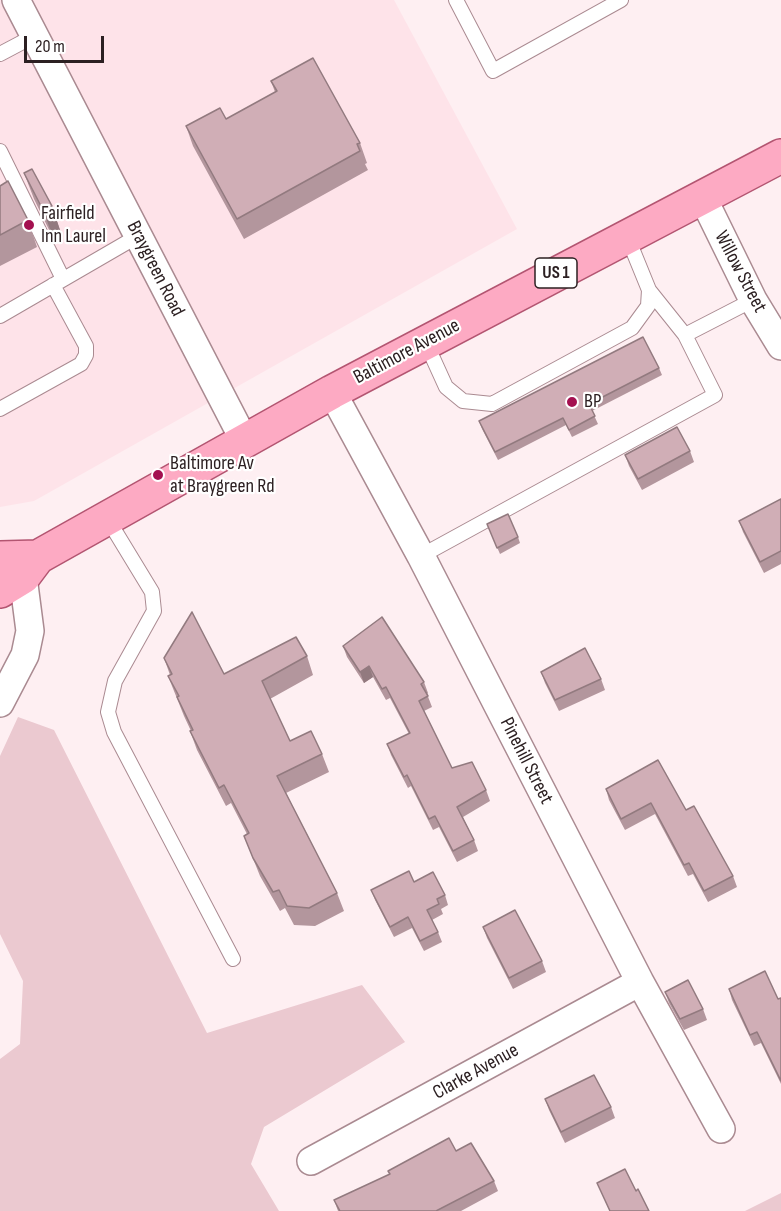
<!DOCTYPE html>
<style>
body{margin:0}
#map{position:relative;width:781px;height:1211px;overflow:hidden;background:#feeff2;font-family:"Sofia Sans Condensed",sans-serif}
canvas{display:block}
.scale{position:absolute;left:24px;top:36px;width:80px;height:27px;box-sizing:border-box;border:3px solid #2c2022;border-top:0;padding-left:8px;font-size:18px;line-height:21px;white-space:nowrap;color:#2c2022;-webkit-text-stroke:4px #fff;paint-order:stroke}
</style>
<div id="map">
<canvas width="781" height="1211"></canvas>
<div class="scale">20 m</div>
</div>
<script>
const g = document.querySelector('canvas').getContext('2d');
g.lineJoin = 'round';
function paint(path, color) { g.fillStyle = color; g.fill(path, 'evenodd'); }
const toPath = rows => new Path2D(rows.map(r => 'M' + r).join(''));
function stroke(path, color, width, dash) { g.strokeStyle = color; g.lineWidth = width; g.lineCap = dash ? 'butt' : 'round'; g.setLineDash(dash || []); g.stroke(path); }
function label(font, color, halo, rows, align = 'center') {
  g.font = font + ' "Sofia Sans Condensed",sans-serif'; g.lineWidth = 4.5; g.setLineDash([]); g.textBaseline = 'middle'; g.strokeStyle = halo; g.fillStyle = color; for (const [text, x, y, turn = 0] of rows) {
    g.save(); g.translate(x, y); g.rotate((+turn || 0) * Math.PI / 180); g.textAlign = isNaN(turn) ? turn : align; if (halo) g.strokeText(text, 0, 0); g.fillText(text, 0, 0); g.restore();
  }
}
paint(toPath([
 [0,0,394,0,517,229,34,501,0,507]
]), '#fee3e9');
paint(toPath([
 [18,717,54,730,207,1033,362,985,405,1042,264,1127,251,1164,279,1211,0,1211,0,1059,20,1044,23,981,0,934,0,756],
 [781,1193,781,1211,745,1211]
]), '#ebc9d0');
const service = toPath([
 [456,0,493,71,621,0],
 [0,54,34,36],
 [0,151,63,279],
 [0,316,138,236],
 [685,335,753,300],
 [426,343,446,387,463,401,492,404,632,328,648,306,649,290,627,236],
 [0,409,81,364,86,355,86,346,53,285],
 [107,518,152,592,154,611,115,681,108,712,114,732,233,959],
 [421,556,715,395,685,335,649,290]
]);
const minor = toPath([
 [16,0,245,442],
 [702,196,753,300,781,346],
 [332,392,421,556,640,982,721,1129],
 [0,703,25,655,30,631,23,577],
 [311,1161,640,982]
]);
const primary = toPath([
 [0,558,38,557],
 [0,591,23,577,38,557,332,392,781,156]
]);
stroke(service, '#aa8a91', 16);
stroke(minor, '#aa8a91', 30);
stroke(primary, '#b35571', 36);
stroke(service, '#fff', 14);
stroke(minor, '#fff', 27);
stroke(primary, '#fdaac3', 33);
paint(toPath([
 [271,81,360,143,367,163,365,164,368,170,244,239,193,146,186,126,226,119,275,92],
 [24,173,52,206,61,233,53,238,34,199],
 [0,186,28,220,37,247,0,266],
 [659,368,662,375,592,411,598,424,572,437,566,425,498,460,482,429,479,421],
 [690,451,694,462,642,490,629,466,625,455],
 [781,499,781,564,764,573,743,532,739,521],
 [487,524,518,537,520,543,500,554],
 [343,646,424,682,428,693,427,694,432,707,424,711,452,768,486,790,490,801,463,817,474,840,478,851,457,862,439,827,433,830,411,786,408,788,391,755,387,744,409,734,390,698,386,700,373,677,364,683,347,657],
 [307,656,313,675,270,699,290,741,322,754,329,772,286,793,337,893,344,911,315,926,294,925,285,908,280,911,260,876,244,836,247,834,231,803,226,806,197,750,190,731,191,731,184,716,168,676,170,675,164,658,224,674],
 [541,672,601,679,605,690,559,711,545,683],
 [606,789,686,810,733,876,737,887,708,902,693,874,688,876,655,814,625,830,609,800],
 [414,882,445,895,448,905,441,909,443,914,432,920,438,932,442,942,424,951,412,928,394,937,375,900,371,890],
 [483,927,542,961,546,972,513,989,487,938],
 [729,989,778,999,781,998,781,1084,761,1043,754,1046,732,1000],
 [665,992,703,1009,707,1020,684,1030,669,1003],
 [545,1099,611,1107,615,1118,565,1143,549,1110],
 [456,1151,494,1181,498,1191,461,1211,338,1211,334,1200]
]), '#b3969d');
paint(toPath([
 [52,206,61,233,53,238,44,212],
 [369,666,373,677,364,683,360,672]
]), '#927a7f');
const building = toPath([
 [313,58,360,143,357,144,360,151,237,219,186,126,220,108,226,119,277,91,271,81,313,58],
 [32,169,52,206,44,212,24,173,32,169],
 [8,181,28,220,0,235,0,186,8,181],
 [643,337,659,368,589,404,595,416,569,430,563,418,495,452,479,421,643,337],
 [677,427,690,451,638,479,625,455,677,427],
 [781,499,781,551,760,562,739,521,781,499],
 [508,514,518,537,497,548,487,524,508,514],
 [192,612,224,674,296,637,307,656,262,681,290,741,311,731,322,754,277,776,337,893,309,908,287,906,279,890,273,892,253,858,244,836,249,833,224,785,219,788,190,731,193,730,177,697,179,696,168,676,172,674,164,658,192,612],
 [382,617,424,682,421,684,428,696,419,701,452,768,472,762,486,790,457,807,474,840,453,851,435,816,429,819,407,775,404,777,387,744,410,733,386,687,382,689,369,666,360,672,343,646,382,617],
 [585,648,601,679,555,700,541,672,585,648],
 [658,760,686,810,694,806,733,876,704,891,689,863,684,865,651,803,621,819,606,789,658,760],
 [409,871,414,882,433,872,445,895,437,899,439,904,427,910,438,932,420,941,408,917,390,927,371,890,409,871],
 [515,910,542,961,509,978,483,927,515,910],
 [765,971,778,999,781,998,781,1081,757,1032,750,1035,729,989,765,971],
 [688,980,703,1009,680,1019,665,992,688,980],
 [594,1075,611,1107,561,1132,545,1099,594,1075],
 [449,1138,456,1151,471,1143,494,1181,436,1211,340,1211,334,1200,390,1174,388,1171,449,1138],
 [625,1169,636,1191,638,1189,649,1211,610,1211,597,1183,625,1169]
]);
paint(building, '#d0aeb6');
stroke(building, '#927a7f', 1.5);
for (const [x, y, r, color] of [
 [29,225,6,"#a41050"],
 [572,402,6,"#a41050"],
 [158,475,6,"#a41050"]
]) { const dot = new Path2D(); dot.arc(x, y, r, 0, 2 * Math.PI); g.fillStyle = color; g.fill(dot); stroke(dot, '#fff', 2); }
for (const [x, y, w] of [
 [556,273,42]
]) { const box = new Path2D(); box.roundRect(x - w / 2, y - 15, w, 30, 4.5); g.fillStyle = '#fff'; g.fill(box); stroke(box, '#2c2022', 1.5); }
label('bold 18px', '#2c2022', null, [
 ["US 1",556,273]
]);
label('20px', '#2c2022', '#fff', [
 ["Fairfield",41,214],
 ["Inn Laurel",41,237],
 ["BP",584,402],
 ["Baltimore Av",170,464],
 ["at Braygreen Rd",170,487]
], 'left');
label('20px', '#2c2022', '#fff', [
 ["Braygreen Road",155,269,63],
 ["Willow Street",740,272,62],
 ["Baltimore Avenue",407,352,-28],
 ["Pinehill Street",526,761,63],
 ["Clarke Avenue",476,1072,-29]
]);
</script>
